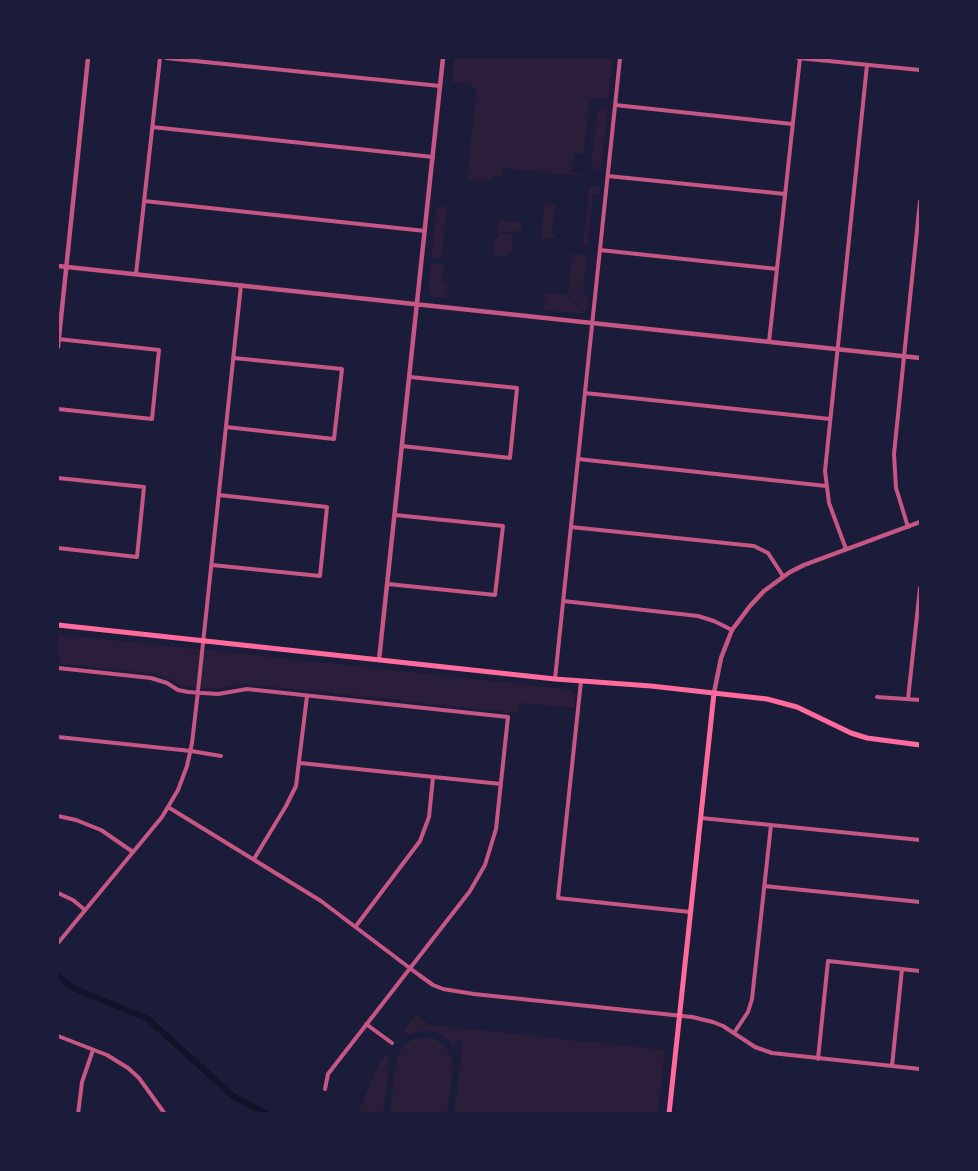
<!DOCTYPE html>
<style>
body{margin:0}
#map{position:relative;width:978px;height:1171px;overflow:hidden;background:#1b1b3a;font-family:Georgia,serif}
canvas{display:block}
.frame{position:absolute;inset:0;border:59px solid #1b1b3a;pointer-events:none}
</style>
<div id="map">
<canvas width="978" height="1171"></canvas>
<div class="frame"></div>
</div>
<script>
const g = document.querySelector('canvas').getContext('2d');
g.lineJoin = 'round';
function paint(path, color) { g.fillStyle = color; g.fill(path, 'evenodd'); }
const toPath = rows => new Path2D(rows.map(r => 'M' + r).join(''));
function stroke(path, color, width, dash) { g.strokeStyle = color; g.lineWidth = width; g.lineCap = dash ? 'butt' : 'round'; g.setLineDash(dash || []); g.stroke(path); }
paint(toPath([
 [454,58,613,58,608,99,596,98,590,102,583,154,574,153,572,172,581,174,581,176,503,168,502,177,493,176,490,181,467,179,476,93,474,89,469,84,452,82],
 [604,107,608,108,601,171,594,169,591,164,597,114,599,110],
 [591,186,600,187,599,195,593,194,588,246,583,244,589,188],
 [545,203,555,204,552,234,555,235,553,239,541,238],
 [437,206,447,207,441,259,431,258],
 [499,220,520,222,522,224,522,229,518,232,513,231,511,233,500,231,498,230],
 [498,232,513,235,512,250,507,256,493,255,495,238,498,238],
 [573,254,587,255,583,292,589,298,586,312,568,294,572,255],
 [431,264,444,265,442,282,448,283,447,298,432,296,428,293],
 [547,293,567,295,585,313,581,314,544,310,545,294],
 [58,634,567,689,571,690,575,694,575,708,519,703,517,713,253,685,238,684,217,689,183,686,167,678,154,674,58,663],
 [415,1015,430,1025,665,1050,658,1113,454,1113,463,1041,456,1040,455,1049,449,1040,435,1032,419,1031,407,1035,404,1031],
 [427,1037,436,1040,444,1045,452,1058,453,1067,447,1113,390,1113,396,1062,399,1053,404,1045,412,1040],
 [385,1055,390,1059,383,1113,358,1113,378,1065]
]), '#2a1e3b');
stroke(toPath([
 [58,976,71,987,148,1019,233,1096,267,1114]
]), '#12122b', 6);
stroke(toPath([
 [166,58,440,86],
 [798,58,920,70],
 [615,105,792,124],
 [152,127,433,157],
 [608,176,785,194],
 [144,201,425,231],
 [600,250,777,269],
 [136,274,160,58],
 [769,342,800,58],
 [585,393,830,419],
 [58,409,152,419,159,350,58,339],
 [226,427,334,439,342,369,234,358],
 [402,446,510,458,517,388,410,377],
 [578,459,826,486],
 [58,478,144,487,137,557,58,548],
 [571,527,754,546,768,553,783,576],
 [908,527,896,488,894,454,920,201],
 [846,549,829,503,825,471,867,65],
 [212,565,320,576,327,507,219,495],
 [388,584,495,595,503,526,395,515],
 [563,601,698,616,714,621,732,630],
 [58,668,151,678,167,683,178,690,188,692,218,694,247,689,508,717,496,829,485,865,470,891,328,1074,325,1089],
 [555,679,620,58],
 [581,681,558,898,690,912],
 [877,697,920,700],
 [908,699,920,588],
 [58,737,191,751,221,756],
 [300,763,501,784],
 [168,807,321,901,419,975,433,985,443,989,474,994,692,1017,713,1022,723,1026,755,1047,772,1053,920,1069],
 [58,816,76,820,101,830,133,852],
 [701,818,920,840],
 [254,859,286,806,296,786,307,696],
 [764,886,920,902],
 [58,893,73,900,85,910],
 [356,926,420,841,429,817,433,777],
 [58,943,162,817,178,790,187,766,192,743,197,700,241,285],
 [366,1024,392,1043],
 [734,1033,748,1012,752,999,771,825],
 [58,1036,107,1055,128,1068,139,1078,165,1114],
 [818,1059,828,961,920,971],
 [892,1066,902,969],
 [78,1114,82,1082,93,1050]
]), '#c65784', 4);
stroke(toPath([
 [58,266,920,358],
 [58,347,88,58],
 [379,660,443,58],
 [714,693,721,658,732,630,750,606,764,591,790,572,804,565,920,522]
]), '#c65784', 4.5);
stroke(toPath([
 [58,625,555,679,651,686,767,699,797,707,851,733,867,738,920,745],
 [669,1114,714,693]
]), '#ff6b9d', 5);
</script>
